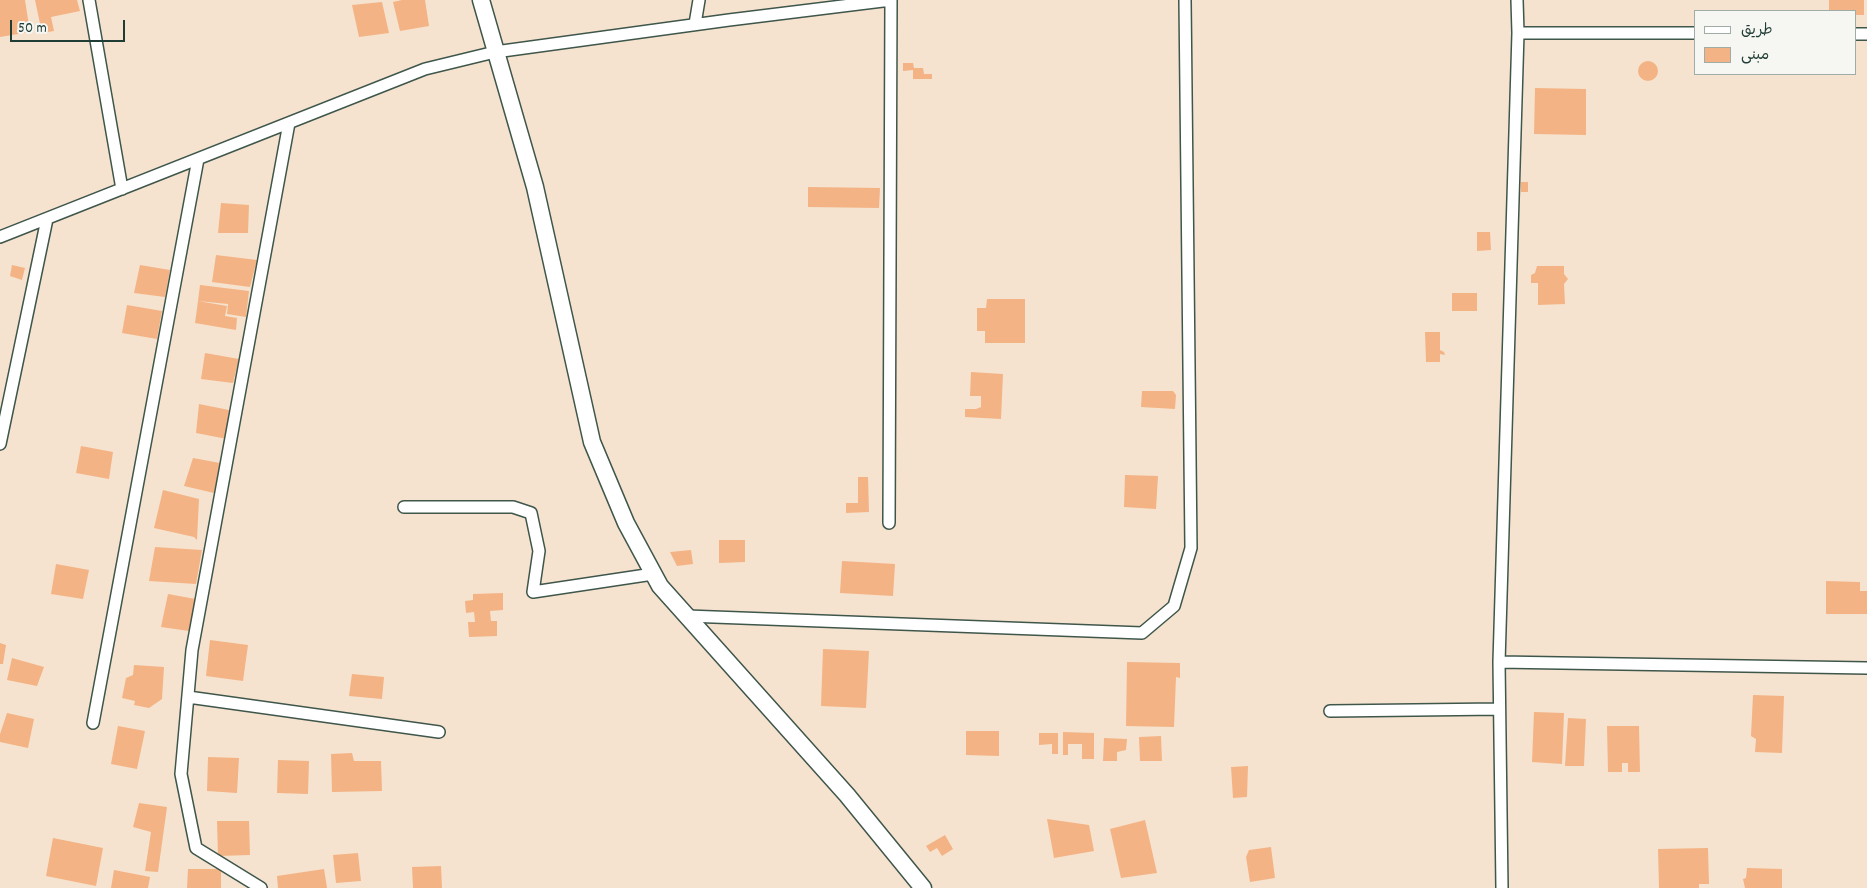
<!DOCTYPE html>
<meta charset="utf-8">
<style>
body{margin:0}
#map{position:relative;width:1867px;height:888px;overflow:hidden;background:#f5e3cf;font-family:Dekko,"Playpen Sans Arabic",sans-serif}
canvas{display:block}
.legend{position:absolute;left:1694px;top:10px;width:162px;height:65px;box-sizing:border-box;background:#f6f6f2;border:1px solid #a0aca6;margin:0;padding:6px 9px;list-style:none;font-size:15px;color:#1f3d34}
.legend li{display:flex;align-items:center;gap:10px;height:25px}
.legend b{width:25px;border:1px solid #a0aca6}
.scale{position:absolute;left:10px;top:20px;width:115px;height:22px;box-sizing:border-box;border:2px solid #1f3d34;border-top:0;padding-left:6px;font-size:15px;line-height:18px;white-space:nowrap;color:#1f3d34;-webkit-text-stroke:4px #f6f6f2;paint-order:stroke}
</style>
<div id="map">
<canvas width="1867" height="888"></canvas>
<ul class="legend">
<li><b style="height:6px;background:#fff"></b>طريق</li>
<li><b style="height:14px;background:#f4b384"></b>مبنى</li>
</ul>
<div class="scale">50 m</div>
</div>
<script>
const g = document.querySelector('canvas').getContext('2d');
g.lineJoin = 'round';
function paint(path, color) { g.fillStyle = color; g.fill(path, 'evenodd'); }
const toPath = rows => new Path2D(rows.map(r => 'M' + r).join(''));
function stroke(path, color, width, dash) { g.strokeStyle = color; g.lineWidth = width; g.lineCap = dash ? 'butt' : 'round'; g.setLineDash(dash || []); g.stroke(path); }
paint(toPath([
 [0,0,25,0,30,32,0,37],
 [35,0,77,0,80,11,51,17,54,31,42,33],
 [402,0,425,0,429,26,400,31,393,2],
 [1829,0,1864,0,1864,15,1856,15,1856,11,1829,11],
 [382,2,389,33,359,37,352,5],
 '1638 71a10 10 0 1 1 20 0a10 10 0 1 1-20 0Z',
 [903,63,913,63,914,68,923,68,924,74,932,74,932,79,913,79,913,70,903,71],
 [1535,88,1586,89,1586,135,1534,134],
 [1521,182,1528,182,1528,192,1521,192],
 [808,187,880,188,879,208,808,207],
 [221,203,249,205,248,233,218,233],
 [1477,232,1490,232,1491,250,1477,251],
 [216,255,257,260,250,287,212,282],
 [12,265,25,268,22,280,10,276],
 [140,265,170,270,165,297,134,293],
 [1537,266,1564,266,1564,274,1568,279,1564,284,1565,304,1538,305,1538,283,1531,283,1531,275,1535,273],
 [200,285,249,291,246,317,227,314,228,304,198,301],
 [1452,293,1477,293,1477,311,1452,311],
 [987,299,1025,299,1025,343,985,343,985,331,977,331,977,308,986,308],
 [198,301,227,306,225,316,237,318,236,330,195,323],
 [127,305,162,311,157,339,122,333],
 [1425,332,1440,332,1440,350,1444,352,1445,355,1440,354,1440,362,1426,362],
 [205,353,239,359,233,383,201,379],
 [971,372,1003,374,1001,419,965,417,965,409,976,409,981,407,981,396,970,396],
 [1142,391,1173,391,1176,395,1175,409,1141,407],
 [199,404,229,410,227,439,196,433],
 [81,446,113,452,109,479,76,473],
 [193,458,220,463,214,493,184,486],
 [1125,475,1158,476,1156,509,1124,507],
 [858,477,868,477,869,512,846,513,846,503,858,503],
 [163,490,199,499,197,540,194,537,154,528],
 [719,540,745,540,745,562,719,563],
 [155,547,202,550,196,584,149,581],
 [691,550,693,564,677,566,670,552],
 [842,561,895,564,893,596,840,593],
 [56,564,89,570,83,599,51,594],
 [1826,581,1860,582,1860,591,1867,591,1867,614,1826,614],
 [503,593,503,610,490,611,491,621,497,621,497,636,469,637,468,622,475,622,474,612,466,613,465,601,473,600,473,594],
 [168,594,201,600,196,632,161,627],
 [210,640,248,645,243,681,206,676],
 [0,643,6,645,3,664,0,664],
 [823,649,869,651,866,708,821,706],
 [12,658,44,667,37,686,7,680],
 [1127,662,1180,663,1180,678,1176,677,1174,727,1126,726],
 [134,665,164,667,162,699,149,708,134,705,135,701,122,698,126,678,133,675],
 [352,674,384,677,382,699,349,696],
 [1753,695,1784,696,1782,753,1755,752,1756,739,1751,736],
 [1534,712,1564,713,1562,764,1532,762],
 [7,713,34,719,28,748,0,742,0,734],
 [1568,718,1586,719,1584,766,1565,766],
 [118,726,145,731,137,769,111,764],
 [1607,726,1639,726,1640,772,1628,772,1628,763,1622,763,1622,772,1608,772],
 [966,731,999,731,999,756,966,755],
 [1063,732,1094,733,1094,759,1082,759,1082,744,1068,744,1068,755,1063,755],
 [1039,733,1058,733,1058,754,1052,754,1052,744,1039,745],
 [1161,736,1162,761,1140,761,1139,737],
 [1104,738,1127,739,1126,750,1117,752,1117,761,1103,761],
 [352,753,354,761,381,761,382,791,332,792,331,754],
 [208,757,239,758,237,793,207,791],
 [278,760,309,761,308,794,277,793],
 [1248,766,1247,797,1233,798,1231,767],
 [139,803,167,807,158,872,145,871,151,832,133,827],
 [1047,819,1089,825,1094,851,1054,858],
 [1145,820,1157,873,1121,878,1110,829],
 [217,821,249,821,250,855,218,856],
 [945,835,953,849,942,856,937,848,930,852,926,846],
 [53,838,103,848,96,886,46,876],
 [1271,847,1275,878,1250,882,1246,857,1249,850],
 [1708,848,1709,884,1699,884,1699,888,1659,888,1658,849],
 [358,853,361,881,336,883,333,855],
 [441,866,442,888,413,888,412,867],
 [1747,868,1782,869,1782,888,1745,888,1743,879,1746,878],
 [188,869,221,869,221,888,187,888],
 [324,869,327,888,278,888,277,876],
 [114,870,150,877,148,888,111,888]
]), '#f4b384');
const street = toPath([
 [89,0,122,189],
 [695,24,699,0],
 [1518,33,1696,33],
 [1856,34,1867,34],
 [0,237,425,69,495,52,729,20,891,0],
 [0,444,47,219],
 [404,507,513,507,531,513,539,551,533,592,653,574],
 [889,523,891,0],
 [687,616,1142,633,1174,606,1191,548,1185,0],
 [1499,662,1867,668],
 [188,697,439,732],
 [1330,711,1499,709],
 [93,723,198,159],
 [261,888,196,848,181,774,192,650,289,123],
 [1502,888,1499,662,1518,33,1517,0]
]);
const secondary = toPath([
 [481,0,535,187,592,442,626,523,660,586,847,795,923,888]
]);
stroke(street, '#3f564b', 14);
stroke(secondary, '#3f564b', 19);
stroke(street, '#fff', 11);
stroke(secondary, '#fff', 16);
</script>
